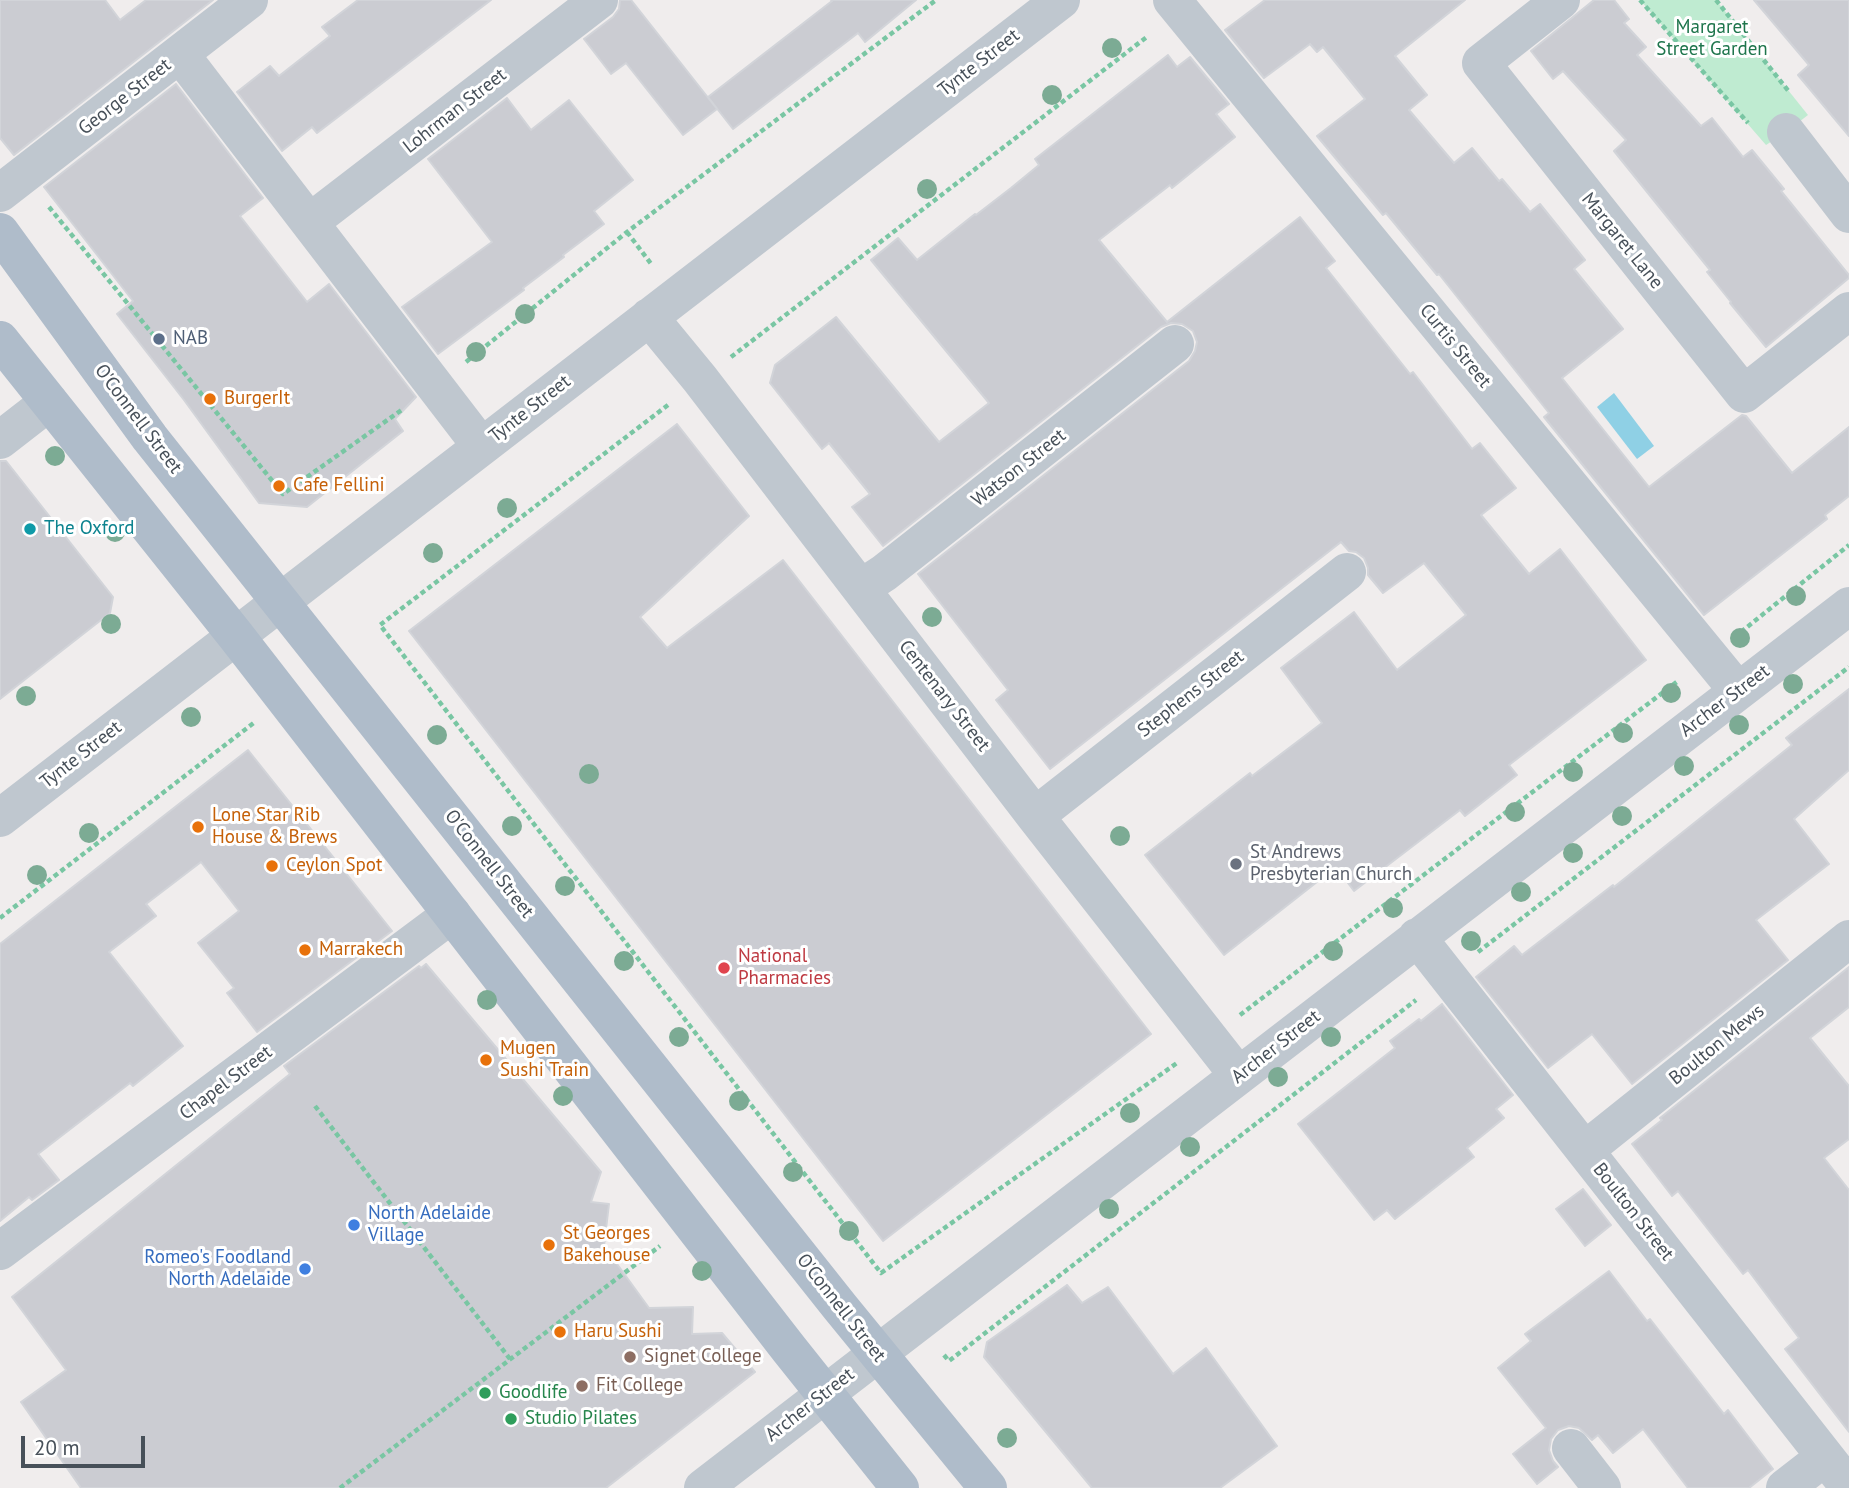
<!DOCTYPE html>
<style>
body{margin:0}
#map{position:relative;width:1849px;height:1488px;overflow:hidden;background:#f0eded;font-family:"PT Sans",sans-serif}
canvas{display:block}
.scale{position:absolute;left:21px;top:1436px;width:124px;height:32px;box-sizing:border-box;border:4px solid #475059;border-top:0;padding-left:9px;font-size:21px;line-height:24px;white-space:nowrap;color:#475059;-webkit-text-stroke:5px #fff;paint-order:stroke}
</style>
<div id="map">
<canvas width="1849" height="1488"></canvas>
<div class="scale">20 m</div>
</div>
<script>
const g = document.querySelector('canvas').getContext('2d');
g.lineJoin = 'round';
function paint(path, color) { g.fillStyle = color; g.fill(path, 'evenodd'); }
const toPath = rows => new Path2D(rows.map(r => 'M' + r).join(''));
function stroke(path, color, width, dash) { g.strokeStyle = color; g.lineWidth = width; g.lineCap = dash ? 'butt' : 'round'; g.setLineDash(dash || []); g.stroke(path); }
function label(font, color, halo, rows, align = 'center') {
  g.font = font + ' "PT Sans",sans-serif'; g.lineWidth = 6; g.setLineDash([]); g.textBaseline = 'middle'; g.strokeStyle = halo; g.fillStyle = color; for (const [text, x, y, turn = 0] of rows) {
    g.save(); g.translate(x, y); g.rotate((+turn || 0) * Math.PI / 180); g.textAlign = isNaN(turn) ? turn : align; if (halo) g.strokeText(text, 0, 0); g.fillText(text, 0, 0); g.restore();
  }
}
paint(toPath([
 [1640,0,1716,0,1808,115,1786,132,1766,145]
]), '#bfebd1');
paint(toPath([
 [1614,393,1654,446,1637,459,1597,407]
]), '#8fd0e5');
const building = toPath([
 [0,0,105,0,120,20,146,0,213,0,14,155,0,138,0,0],
 [358,0,491,0,317,133,312,127,282,151,237,92,270,66,279,76,330,36,322,27,358,0],
 [620,0,631,0,717,109,683,135,626,63,611,74,584,39,613,17,619,9,620,0],
 [831,0,916,0,865,42,858,33,733,129,708,97,832,1,831,0],
 [1265,0,1465,0,1395,56,1427,95,1409,110,1454,163,1472,148,1499,181,1502,179,1530,212,1540,204,1585,260,1574,269,1623,329,1562,378,1649,487,1742,415,1746,416,1792,473,1849,427,1849,496,1825,515,1827,519,1704,615,1544,417,1549,413,1439,274,1437,275,1386,213,1383,215,1317,136,1365,99,1323,47,1317,52,1310,44,1264,78,1225,30,1265,0],
 [1594,0,1614,0,1629,19,1624,23,1646,47,1637,55,1701,126,1712,118,1743,157,1752,150,1784,189,1781,191,1849,275,1849,278,1766,347,1730,303,1731,302,1707,272,1710,270,1614,151,1626,140,1563,71,1553,79,1531,51,1594,0],
 [1754,0,1849,0,1849,136,1798,75,1809,65,1754,0],
 [1168,55,1177,67,1190,57,1229,104,1216,114,1235,137,1172,188,1170,185,1099,240,1167,322,1300,217,1335,261,1326,268,1410,374,1413,372,1472,449,1480,443,1516,488,1481,515,1529,574,1560,549,1646,660,1509,765,1517,775,1465,816,1460,810,1354,891,1336,867,1224,955,1145,855,1250,773,1252,776,1322,723,1281,668,1354,612,1397,670,1466,615,1424,563,1383,593,1368,575,1368,568,1364,558,1356,552,1349,551,1341,542,1050,769,996,700,1008,690,918,574,1189,361,1195,351,1197,342,1193,331,1182,324,1171,323,1161,327,883,546,852,507,870,494,829,443,822,449,770,383,775,365,836,317,939,442,989,403,871,260,898,238,917,260,975,214,976,215,1011,188,1039,165,1035,159,1168,55],
 [176,84,263,198,240,216,307,302,329,284,416,397,395,419,403,431,307,507,259,503,184,400,117,314,133,301,44,187,176,84],
 [507,98,531,130,569,100,633,180,594,211,604,224,563,255,564,257,523,288,524,290,438,354,402,307,492,242,428,159,507,98],
 [677,424,749,516,640,617,667,648,783,560,1151,1034,883,1241,409,631,677,424],
 [0,461,6,461,113,597,110,613,0,699,0,461],
 [1849,689,1849,770,1794,819,1829,864,1756,920,1788,960,1632,1084,1592,1034,1548,1068,1476,977,1514,946,1522,955,1613,885,1614,887,1792,745,1786,738,1849,689],
 [248,750,392,931,257,1032,227,993,234,988,198,943,239,911,201,862,146,904,156,916,109,952,183,1046,133,1086,130,1083,38,1154,59,1180,32,1200,29,1197,0,1221,0,944,248,750],
 [426,964,601,1172,591,1202,609,1204,604,1246,649,1308,693,1307,692,1334,722,1333,755,1372,606,1488,81,1488,21,1402,66,1370,12,1297,290,1074,284,1066,419,966,421,968,426,964],
 [1849,967,1849,1007,1810,1038,1849,1086,1849,1139,1824,1158,1849,1190,1849,1432,1785,1349,1799,1338,1748,1270,1743,1274,1678,1191,1672,1196,1632,1144,1662,1120,1660,1118,1849,967],
 [1442,1004,1513,1095,1496,1109,1504,1118,1467,1148,1474,1157,1395,1219,1387,1210,1374,1220,1298,1124,1395,1048,1390,1041,1419,1019,1421,1021,1442,1004],
 [1583,1189,1611,1225,1585,1246,1556,1209,1583,1189],
 [1609,1271,1647,1321,1650,1319,1724,1414,1728,1410,1773,1469,1749,1488,1688,1488,1643,1429,1613,1453,1598,1435,1592,1440,1579,1428,1569,1426,1558,1430,1551,1439,1549,1450,1553,1461,1558,1467,1537,1484,1513,1454,1546,1428,1498,1368,1531,1341,1525,1334,1609,1271],
 [1067,1285,1082,1303,1108,1287,1173,1374,1206,1348,1277,1446,1220,1488,1092,1488,984,1357,987,1342,1067,1285]
]);
paint(building, '#cbccd2');
stroke(building, '#d2d4d9', 2);
stroke(toPath([
 [1640,0,1748,123],
 [1716,0,1790,93],
 [49,207,283,494,403,409],
 [627,232,652,265],
 [731,357,1148,36],
 [466,362,627,232,936,0],
 [668,405,380,625,881,1273,1177,1063],
 [1741,632,1849,545],
 [0,918,255,722],
 [1478,952,1849,667],
 [1240,1015,1678,681],
 [315,1106,510,1359],
 [944,1355,949,1361,1416,1000],
 [340,1488,660,1246]
]), '#79c6a3', 4.5, [5, 3.5]);
stroke(toPath([
 [1172,0,1738,691],
 [1561,0,1481,63,1744,394,1849,311],
 [180,54,481,446],
 [1786,132,1849,214],
 [0,193,249,0],
 [310,222,599,0],
 [649,317,700,379,1035,816,1238,1075],
 [0,440,49,402],
 [861,588,884,573,1175,344],
 [1035,816,1347,572],
 [0,818,1061,0],
 [1417,937,1849,1487],
 [1585,1150,1849,939],
 [0,1251,452,914],
 [1571,1448,1602,1488],
 [703,1488,1849,606],
 [1785,1488,1825,1457]
]), '#bfc7cf', 38);
stroke(toPath([
 [0,232,150,438,840,1307,988,1488],
 [0,340,236,636,789,1349,900,1488]
]), '#afbcca', 38);
g.fillStyle = '#7cab94';
for (const [x, y] of [
 [1112,48],
 [1052,95],
 [927,189],
 [525,314],
 [476,352],
 [55,456],
 [507,508],
 [115,532],
 [433,553],
 [1796,596],
 [932,617],
 [111,624],
 [1740,638],
 [1793,684],
 [1671,693],
 [26,696],
 [191,717],
 [1739,725],
 [1623,733],
 [437,735],
 [1684,766],
 [1573,772],
 [589,774],
 [1515,812],
 [1622,816],
 [512,826],
 [89,833],
 [1120,836],
 [1573,853],
 [37,875],
 [565,886],
 [1521,892],
 [1393,908],
 [1471,941],
 [1333,951],
 [624,961],
 [487,1000],
 [679,1037],
 [1331,1037],
 [1278,1077],
 [563,1096],
 [739,1101],
 [1130,1113],
 [1190,1147],
 [793,1172],
 [1109,1209],
 [849,1231],
 [702,1271],
 [1007,1438]
]) { g.beginPath(); g.arc(x, y, 10, 0, 2 * Math.PI); g.fill(); }
for (const [x, y, r, color] of [
 [159,339,7,"#5c6f8a"],
 [210,399,7,"#e8710a"],
 [279,486,7,"#e8710a"],
 [30,529,7,"#0f9aa8"],
 [198,827,7,"#e8710a"],
 [1236,864,7,"#6b7280"],
 [272,866,7,"#e8710a"],
 [305,950,7,"#e8710a"],
 [724,968,7,"#e0444e"],
 [486,1060,7,"#e8710a"],
 [354,1225,7,"#3f7fe0"],
 [549,1245,7,"#e8710a"],
 [305,1269,7,"#3f7fe0"],
 [560,1332,7,"#e8710a"],
 [630,1357,7,"#8d6e63"],
 [582,1386,7,"#8d6e63"],
 [485,1393,7,"#2e9e5b"],
 [511,1419,7,"#2e9e5b"]
]) { const dot = new Path2D(); dot.arc(x, y, r, 0, 2 * Math.PI); g.fillStyle = color; g.fill(dot); stroke(dot, '#fff', 2.5); }
label('19px', '#1e754c', '#fff', [
 ["Margaret",1712,28],
 ["Street Garden",1712,50]
]);
label('19px', '#475059', '#fff', [
 ["Tynte Street",979,63,-38],
 ["George Street",125,97,-38],
 ["Lohrman Street",455,111,-38],
 ["Margaret Lane",1622,241,51],
 ["Curtis Street",1455,346,51],
 ["Tynte Street",530,409,-38],
 ["O'Connell Street",138,419,53],
 ["Watson Street",1019,468,-38],
 ["Stephens Street",1191,694,-38],
 ["Centenary Street",944,696,52],
 ["Archer Street",1725,701,-37],
 ["Tynte Street",81,755,-38],
 ["O'Connell Street",489,864,52],
 ["Boulton Mews",1717,1045,-39],
 ["Archer Street",1276,1047,-38],
 ["Chapel Street",226,1083,-37],
 ["Boulton Street",1633,1212,52],
 ["O'Connell Street",841,1308,52],
 ["Archer Street",810,1405,-38]
]);
label('19px', '#4e5e75', '#fff', [
 ["NAB",173,339]
], 'left');
label('19px', '#c56008', '#fff', [
 ["BurgerIt",224,399],
 ["Cafe Fellini",293,486],
 ["Lone Star Rib",212,816],
 ["House & Brews",212,838],
 ["Ceylon Spot",286,866],
 ["Marrakech",319,950],
 ["Mugen",500,1049],
 ["Sushi Train",500,1071],
 ["St Georges",563,1234],
 ["Bakehouse",563,1256],
 ["Haru Sushi",574,1332]
], 'left');
label('19px', '#0d838f', '#fff', [
 ["The Oxford",44,529]
], 'left');
label('19px', '#5b616d', '#fff', [
 ["St Andrews",1250,853],
 ["Presbyterian Church",1250,875]
], 'left');
label('19px', '#be3a42', '#fff', [
 ["National",738,957],
 ["Pharmacies",738,979]
], 'left');
label('19px', '#366cbe', '#fff', [
 ["North Adelaide",368,1214],
 ["Village",368,1236],
 ["Romeo's Foodland",291,1258,"right"],
 ["North Adelaide",291,1280,"right"]
], 'left');
label('19px', '#785e54', '#fff', [
 ["Signet College",644,1357],
 ["Fit College",596,1386]
], 'left');
label('19px', '#27864d', '#fff', [
 ["Goodlife",499,1393],
 ["Studio Pilates",525,1419]
], 'left');
</script>
